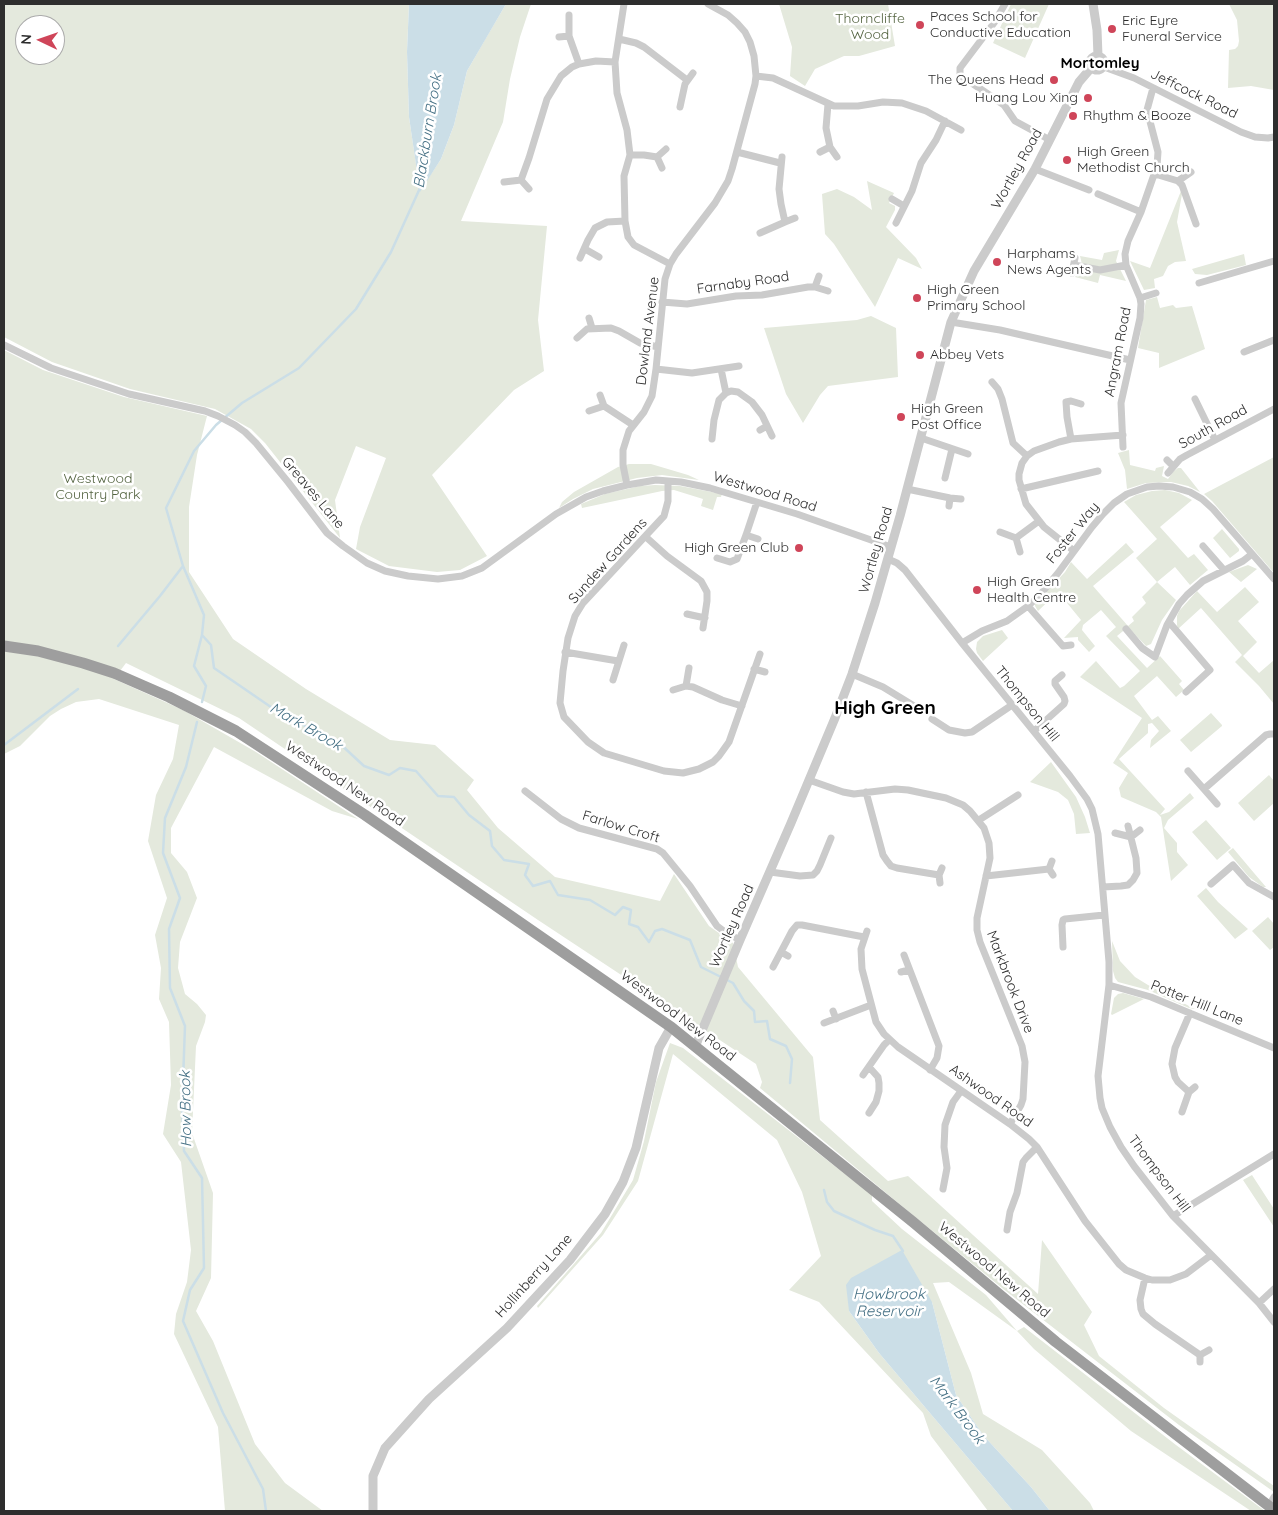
<!DOCTYPE html>
<style>
body{margin:0}
#map{position:relative;width:1278px;height:1515px;overflow:hidden;background:#fff;font-family:Quicksand,sans-serif}
canvas{display:block}
.frame{position:absolute;inset:0;border:5px solid #2e2e2e;pointer-events:none}
.north{position:absolute;left:15px;top:15px;width:50px;height:50px;box-sizing:border-box;background:#fff;border:1px solid #ababab;border-radius:50%;rotate:273deg;font-size:14px;font-weight:700;line-height:20px;text-align:center;color:#2e2e2e}
.north::after{content:'';display:block;margin:auto;width:18px;height:22px;background:#cf4559;clip-path:polygon(50% 0,100% 100%,50% 72%,0 100%)}
</style>
<div id="map">
<canvas width="1278" height="1515"></canvas>
<div class="frame"></div>
<div class="north">N</div>
</div>
<script>
const g = document.querySelector('canvas').getContext('2d');
g.lineJoin = 'round';
function paint(path, color) { g.fillStyle = color; g.fill(path, 'evenodd'); }
const toPath = rows => new Path2D(rows.map(r => 'M' + r).join(''));
function stroke(path, color, width, dash) { g.strokeStyle = color; g.lineWidth = width; g.lineCap = dash ? 'butt' : 'round'; g.setLineDash(dash || []); g.stroke(path); }
function label(font, color, halo, rows, align = 'center') {
  g.font = font + ' Quicksand,sans-serif'; g.lineWidth = 5; g.setLineDash([]); g.textBaseline = 'middle'; g.strokeStyle = halo; g.fillStyle = color; for (const [text, x, y, turn = 0] of rows) {
    g.save(); g.translate(x, y); g.rotate((+turn || 0) * Math.PI / 180); g.textAlign = isNaN(turn) ? turn : align; if (halo) g.strokeText(text, 0, 0); g.fillText(text, 0, 0); g.restore();
  }
}
paint(toPath([
 [4,4,409,4,407,52,409,117,420,191,441,159,454,125,467,71,486,38,506,4,531,4,520,37,510,79,503,122,461,221,547,226,538,320,544,371,514,390,432,475,487,556,460,570,437,572,389,566,356,549,360,527,386,458,356,446,335,500,340,538,265,443,251,429,215,409,130,389,52,362,4,337],
 [25,25,55,25,55,55,25,55],
 [779,4,888,4,895,46,859,56,844,56,815,69,805,86,790,76,792,47],
 [1011,4,1049,4,1025,58,993,43],
 [1229,4,1274,4,1274,90,1251,86,1228,88,1229,50,1235,49,1238,46,1239,41,1237,20],
 [867,181,894,193,889,203,895,206,895,210,886,227,916,258,922,269,898,258,875,307,834,244,825,234,822,194,837,189,854,197,872,210],
 [1181,191,1182,194,1177,222,1186,261,1175,262,1168,266,1163,276,1154,279,1155,288,1144,290,1130,261,1150,268],
 [1119,250,1116,261,1126,281,1100,275,1098,283,1075,277,1080,271,1082,264,1080,256,1102,260,1104,253],
 [1244,254,1246,265,1207,275,1195,274,1192,269],
 [1157,297,1160,308,1173,305,1176,308,1192,306,1205,349,1159,368,1159,353,1138,348,1146,300],
 [871,316,896,328,898,377,828,386,820,395,803,423,786,394,764,328,857,320],
 [4,350,43,370,124,397,207,416,197,455,189,507,189,572,233,639,306,689,390,740,435,745,474,780,467,790,498,828,555,877,660,901,674,874,709,926,733,943,738,967,813,1057,820,1120,888,1181,908,1176,1038,1294,1042,1240,1092,1312,1084,1325,1099,1356,1164,1408,1274,1486,1274,1492,1179,1425,1002,1288,897,1202,760,1088,762,1082,756,1064,538,920,239,718,126,663,114,679,183,710,256,752,358,819,332,811,214,747,171,828,171,853,187,872,197,898,180,942,178,968,185,994,197,1004,206,1015,205,1022,196,1046,192,1133,213,1193,211,1278,196,1311,213,1341,255,1444,285,1483,323,1511,225,1511,218,1427,174,1334,176,1314,187,1282,191,1250,181,1162,163,1134,171,1085,169,1022,159,999,161,968,155,935,167,898,148,841,156,795,173,759,179,725,99,699,76,702,61,709,50,716,20,746,4,754],
 [1129,450,1130,465,1155,471,1156,468,1164,466,1162,476,1168,479,1173,472,1178,468,1181,468,1200,492,1188,486,1171,482,1146,483,1127,489,1125,470,1118,453],
 [1274,457,1274,573,1212,501,1204,494],
 [629,464,651,464,688,475,699,480,662,475,637,478,593,489,573,499,559,508,562,502,574,492,618,467],
 [655,485,680,486,722,494,721,497,717,497,713,510,701,506,703,499,674,490,662,491,582,508,581,504,605,494,640,486],
 [1165,490,1179,493,1192,500,1160,527,1188,558,1194,554,1208,570,1190,585,1175,567,1157,582,1176,600,1162,620,1151,644,1146,646,1128,627,1117,636,1147,668,1160,656,1182,681,1179,684,1184,690,1176,697,1157,676,1134,696,1152,720,1158,716,1171,731,1150,748,1151,740,1159,731,1152,723,1148,724,1148,733,1119,759,1165,809,1160,815,1169,812,1190,793,1194,798,1168,820,1164,828,1177,843,1177,852,1188,865,1171,881,1161,817,1156,812,1121,797,1119,788,1128,773,1113,763,1142,718,1080,677,1096,661,1120,688,1124,686,1140,671,1106,636,1116,627,1101,610,1083,625,1082,630,1095,646,1089,652,1078,640,1078,637,1064,638,1081,620,1058,592,1038,611,1035,606,1035,604,1065,572,1071,562,1087,579,1126,543,1134,552,1093,586,1128,626,1134,621,1132,617,1146,603,1142,597,1157,582,1136,558,1157,539,1124,502,1136,495,1152,491],
 [1222,529,1239,549,1239,551,1230,558,1213,538],
 [1248,565,1257,569,1241,582,1229,572],
 [1245,587,1259,602,1238,621,1257,642,1243,656,1259,673,1274,660,1274,704,1259,686,1235,662,1242,655,1201,608,1178,629,1177,625,1177,616,1179,611,1197,591,1217,612],
 [1002,630,1008,638,983,661,977,653,976,649,977,642,983,636],
 [1211,713,1222,725,1222,726,1191,752,1180,740],
 [1051,762,1076,797,1085,817,1090,833,1076,834,1074,814,1068,800,1058,792,1030,782],
 [1269,775,1274,781,1274,803,1254,821,1238,803],
 [1206,820,1231,848,1217,860,1192,832],
 [1233,848,1254,873,1266,887,1263,887,1249,877,1228,852],
 [1206,888,1218,902,1248,929,1235,939,1197,896],
 [1268,917,1274,924,1274,947,1270,950,1252,931],
 [1112,941,1120,961,1135,977,1148,985,1195,1009,1189,1008,1148,990,1118,982,1115,978,1113,971],
 [1123,993,1144,999,1112,1015,1111,1014,1114,998,1118,994],
 [670,1043,683,1048,872,1195,872,1201,902,1229,986,1295,1017,1331,1024,1327,1176,1445,1265,1511,1251,1511,1131,1431,1034,1349,1017,1331,949,1282,933,1283,971,1373,983,1414,1042,1450,1090,1503,1094,1511,1050,1511,1031,1487,983,1435,956,1395,932,1302,849,1311,879,1353,1013,1511,988,1511,931,1436,923,1413,819,1302,789,1290,821,1256,802,1192,777,1140,673,1054,638,1181,603,1235,538,1308,537,1306,601,1233,633,1180,644,1141,656,1082],
 [1252,1175,1274,1209,1274,1227,1243,1180]
]), '#e4e9dd');
paint(toPath([
 [409,4,506,4,467,71,454,125,441,159,420,192,409,117,407,52],
 [902,1250,932,1302,956,1395,983,1435,1031,1487,1050,1511,1013,1511,879,1353,849,1311,846,1285,851,1278]
]), '#cbdee7');
stroke(toPath([
 [202,635,211,645,214,668,284,716,300,722,317,736,337,741,364,766,389,775,400,768,416,771,438,796,454,797,469,815,490,831,492,846,504,860,529,864,525,875,533,886,550,881,558,895,590,900,615,915,623,907,631,910,629,924,638,927,649,942,655,931,662,929,690,940,701,967,733,983,744,1001,754,1011,755,1022,767,1021,770,1039,786,1046,792,1059,790,1083],
 [118,646,160,596,183,566],
 [202,702,206,686,194,666,202,635,204,615,183,566,166,508,194,451,216,425,242,403,299,368,356,309,391,252,420,188],
 [197,722,186,767,165,818,163,853,180,898,169,929,170,988,185,1026,182,1109,184,1151,202,1178,204,1268,190,1290,183,1321,223,1413,263,1489,266,1511],
 [4,745,78,689],
 [824,1190,827,1202,834,1211,875,1230,893,1236,903,1251]
]), '#cbdee7', 2.5);
stroke(toPath([
 [624,4,615,62,617,93,627,130,630,155,624,176,625,221,628,237,634,245,670,264],
 [1005,4,994,23,960,68,960,75,1004,105,1015,121,1050,140],
 [569,15,569,36,579,64],
 [559,37,569,36],
 [619,39,636,43,644,47,687,80],
 [1104,67,1134,78,1241,132,1255,137,1268,138,1274,137],
 [756,76,773,78,834,106,858,106,883,102,902,103,926,111,961,130],
 [828,104,826,128,830,147],
 [680,107,685,84,693,73],
 [737,152,780,163],
 [820,152,830,147,837,157],
 [630,155,644,155,657,157],
 [782,157,779,189,781,204,785,222],
 [662,168,657,157,666,149],
 [1035,169,1089,190],
 [1155,174,1178,181,1182,185,1196,224],
 [521,180,529,189],
 [1178,181,1191,172],
 [504,182,521,180,529,158,547,99,561,76,572,67,579,64,596,61,615,62],
 [1098,194,1141,212],
 [892,199,904,206],
 [896,223,912,191,921,163,936,140,945,121],
 [760,233,785,222,795,218],
 [585,249,599,257],
 [580,258,588,240,595,228,607,222,625,221],
 [1074,265,1100,270,1126,265],
 [1072,273,1075,258],
 [1199,283,1274,261],
 [815,287,819,276],
 [1140,298,1156,293],
 [662,302,687,304,736,296,762,295,808,287,815,287,828,291],
 [589,318,592,328],
 [951,322,1000,330,1130,360],
 [577,338,587,329,611,328,619,331,640,343,658,347],
 [4,345,51,368,129,394,205,411,218,416,235,425,245,432,256,443,288,482,327,533,343,546,367,563,385,571,408,576,438,579,462,576,482,568,556,514,586,497,603,491,627,485,656,480,681,482,710,488,797,514,891,547],
 [1244,352,1274,340],
 [656,369,692,373,739,366],
 [721,369,726,393],
 [992,382,998,389,1002,399,1013,443,1027,456],
 [600,395,604,406,633,425],
 [1195,399,1215,440],
 [589,411,604,406],
 [760,430,767,426],
 [921,438,968,454],
 [712,439,714,420,719,400,726,393,731,391,738,392,752,402,762,415,772,436],
 [1071,439,1067,417,1066,402,1071,401,1081,404],
 [1123,447,1121,403,1140,318,1141,304,1140,298,1126,265,1125,254,1128,241,1141,212,1157,166,1158,152,1147,110,1153,88],
 [1167,460,1173,466],
 [1168,473,1180,459,1187,455,1274,409],
 [945,478,952,449],
 [668,481,668,501,664,516,583,603,575,616,568,638,563,671,560,703,564,717,588,742,604,753,664,771,683,773,699,769,713,762,719,756,729,742,760,654],
 [627,485,623,465,623,450,629,431,644,412,652,396,656,369,665,279,670,264,676,254,715,203,728,181,732,169,755,84,756,76,754,56,750,42,745,32,737,23,728,15,708,4],
 [907,489,950,498,961,499],
 [1021,489,1098,471],
 [949,506,950,498],
 [1000,532,1016,538],
 [746,535,758,539],
 [646,537,667,556,701,581,707,592,707,601,703,628],
 [1203,546,1224,570],
 [1074,551,1044,527,1026,504,1019,480,1019,474,1022,463,1027,456,1034,451,1059,442,1071,439,1123,435],
 [1020,552,1016,538,1039,521],
 [717,558,730,562,737,559,746,535,757,502],
 [888,559,897,563,905,570,962,643,1070,776,1087,799,1092,809,1098,834,1109,962,1109,985,1098,1076,1100,1098,1102,1108,1110,1127,1121,1147,1134,1166,1173,1216,1259,1303,1274,1322],
 [1028,606,1063,646,1071,645],
 [687,614,705,618],
 [1169,622,1210,670,1186,692],
 [1126,629,1142,648,1155,657,1167,625,1179,604,1187,595,1203,581,1243,561,1252,554],
 [962,643,982,631,1007,621,1028,606,1039,596,1058,573,1092,527,1103,514,1114,503,1127,494,1147,487,1159,486,1173,487,1190,492,1202,499,1213,509,1274,579],
 [565,652,618,661],
 [754,669,765,672],
 [852,674,883,687,919,709],
 [613,680,624,645],
 [686,686,689,668],
 [673,690,686,686,693,687,722,700,742,706],
 [932,719,949,730,965,733,972,732,1012,705],
 [1034,731,1064,704,1065,701,1064,697,1055,684,1055,681,1062,675],
 [1188,771,1217,804],
 [809,780,843,792,854,794,895,789,908,790,946,798,963,805,970,811,984,828,989,843,990,858,977,918,977,930,980,942,1022,1046,1025,1062,1023,1099,1021,1105,1010,1124],
 [1204,789,1266,735,1270,734,1274,734],
 [525,791,561,819,579,828,657,849,663,853,690,886,717,926,725,932,740,940],
 [866,792,883,855,887,861,891,866,897,868,939,875],
 [979,820,1018,795],
 [1115,833,1131,837,1140,830],
 [1052,861,1049,869,1053,875],
 [770,872,800,876,813,875,817,871,820,865,831,838],
 [986,876,1049,869],
 [940,883,939,875,942,868],
 [1211,884,1233,865,1249,883,1274,897],
 [1103,887,1121,886,1128,885,1133,880,1137,873,1136,858,1128,826],
 [867,931,861,949,862,969,876,1022,884,1034,898,1047,1010,1124,1029,1139,1037,1147,1085,1221,1119,1264,1126,1270,1145,1278,1152,1280,1170,1280,1186,1274,1211,1255],
 [1063,947,1062,925,1063,920,1065,919,1104,915],
 [781,952,788,956],
 [904,955,939,1046,937,1058,930,1070],
 [773,967,792,931,797,925,802,925,864,937],
 [901,972,909,970],
 [1109,985,1151,997,1274,1048],
 [833,1011,836,1019],
 [824,1023,871,1005],
 [869,1067,878,1077,879,1083,879,1091,876,1102,869,1113],
 [863,1075,884,1045,889,1040],
 [1189,1092,1178,1082,1175,1077,1172,1064,1175,1048,1190,1013],
 [1182,1112,1189,1092,1195,1087],
 [943,1189,947,1168,944,1147,945,1125,953,1102,961,1091],
 [1173,1216,1274,1154],
 [1007,1230,1010,1212,1017,1193,1023,1162,1026,1158,1037,1147],
 [1145,1278,1140,1300,1141,1309,1143,1314,1155,1324,1200,1355],
 [1259,1303,1274,1289],
 [1200,1362,1200,1355,1209,1350],
 [1269,1506,1274,1497]
]), '#cbcbcb', 7);
stroke(toPath([
 [1093,4,1097,30,1098,56],
 '1090 63a7 7 0 1 1 14 0a7 7 0 1 1-14 0Z',
 [695,1047,740,940,791,823,835,718,852,674,875,603,900,516,951,322,974,271,1035,169,1079,82,1091,68],
 [373,1511,373,1476,385,1448,429,1399,507,1328,570,1260,605,1214,623,1182,636,1148,659,1048,671,1027]
]), '#cbcbcb', 9);
stroke(toPath([
 [4,646,38,651,83,663,114,673,169,697,236,731,365,815,671,1027,913,1222,1056,1342,1274,1510]
]), '#9e9e9e', 11);
for (const [x, y, r, color] of [
 [920,25,5,"#cf4559"],
 [1112,29,5,"#cf4559"],
 [1054,80,5,"#cf4559"],
 [1088,98,5,"#cf4559"],
 [1073,116,5,"#cf4559"],
 [1067,160,5,"#cf4559"],
 [997,262,5,"#cf4559"],
 [917,298,5,"#cf4559"],
 [920,355,5,"#cf4559"],
 [901,417,5,"#cf4559"],
 [799,548,5,"#cf4559"],
 [977,590,5,"#cf4559"]
]) { const dot = new Path2D(); dot.arc(x, y, r, 0, 2 * Math.PI); g.fillStyle = color; g.fill(dot); stroke(dot, '#fff', 2); }
label('14px', '#2e2e2e', '#fff', [
 ["Paces School for",930,17],
 ["Conductive Education",930,33],
 ["Eric Eyre",1122,21],
 ["Funeral Service",1122,37],
 ["The Queens Head",1044,80,"right"],
 ["Huang Lou Xing",1078,98,"right"],
 ["Rhythm & Booze",1083,116],
 ["High Green",1077,152],
 ["Methodist Church",1077,168],
 ["Harphams",1007,254],
 ["News Agents",1007,270],
 ["High Green",927,290],
 ["Primary School",927,306],
 ["Abbey Vets",930,355],
 ["High Green",911,409],
 ["Post Office",911,425],
 ["High Green Club",789,548,"right"],
 ["High Green",987,582],
 ["Health Centre",987,598]
], 'left');
label('14px', '#546441', '#fff', [
 ["Thorncliffe",870,19],
 ["Wood",870,35],
 ["Westwood",98,479],
 ["Country Park",98,495]
]);
label('14px', '#2e2e2e', '#fff', [
 ["Jeffcock Road",1194,94,26],
 ["Wortley Road",1017,169,-61],
 ["Farnaby Road",743,283,-8],
 ["Dowland Avenue",648,331,-83],
 ["Angram Road",1118,352,-79],
 ["South Road",1213,427,-29],
 ["Westwood Road",765,492,17],
 ["Greaves Lane",313,493,50],
 ["Foster Way",1073,533,-51],
 ["Wortley Road",876,550,-74],
 ["Sundew Gardens",608,561,-48],
 ["Thompson Hill",1027,704,51],
 ["Westwood New Road",345,784,34],
 ["Farlow Croft",621,827,17],
 ["Wortley Road",732,926,-66],
 ["Markbrook Drive",1010,982,69],
 ["Potter Hill Lane",1197,1003,22],
 ["Westwood New Road",678,1016,37],
 ["Ashwood Road",991,1096,35],
 ["Thompson Hill",1159,1174,53],
 ["Westwood New Road",994,1270,40],
 ["Hollinberry Lane",534,1276,-48]
]);
label('bold 15px', '#000', '#fff', [
 ["Mortomley",1100,63]
]);
label('italic 15px', '#467185', '#fff', [
 ["Blackburn Brook",428,131,-81],
 ["Mark Brook",306,727,30],
 ["How Brook",186,1109,-91],
 ["Howbrook",889,1294],
 ["Reservoir",889,1311],
 ["Mark Brook",957,1410,53]
]);
label('bold 19px', '#000', '#fff', [
 ["High Green",885,708]
]);
</script>
